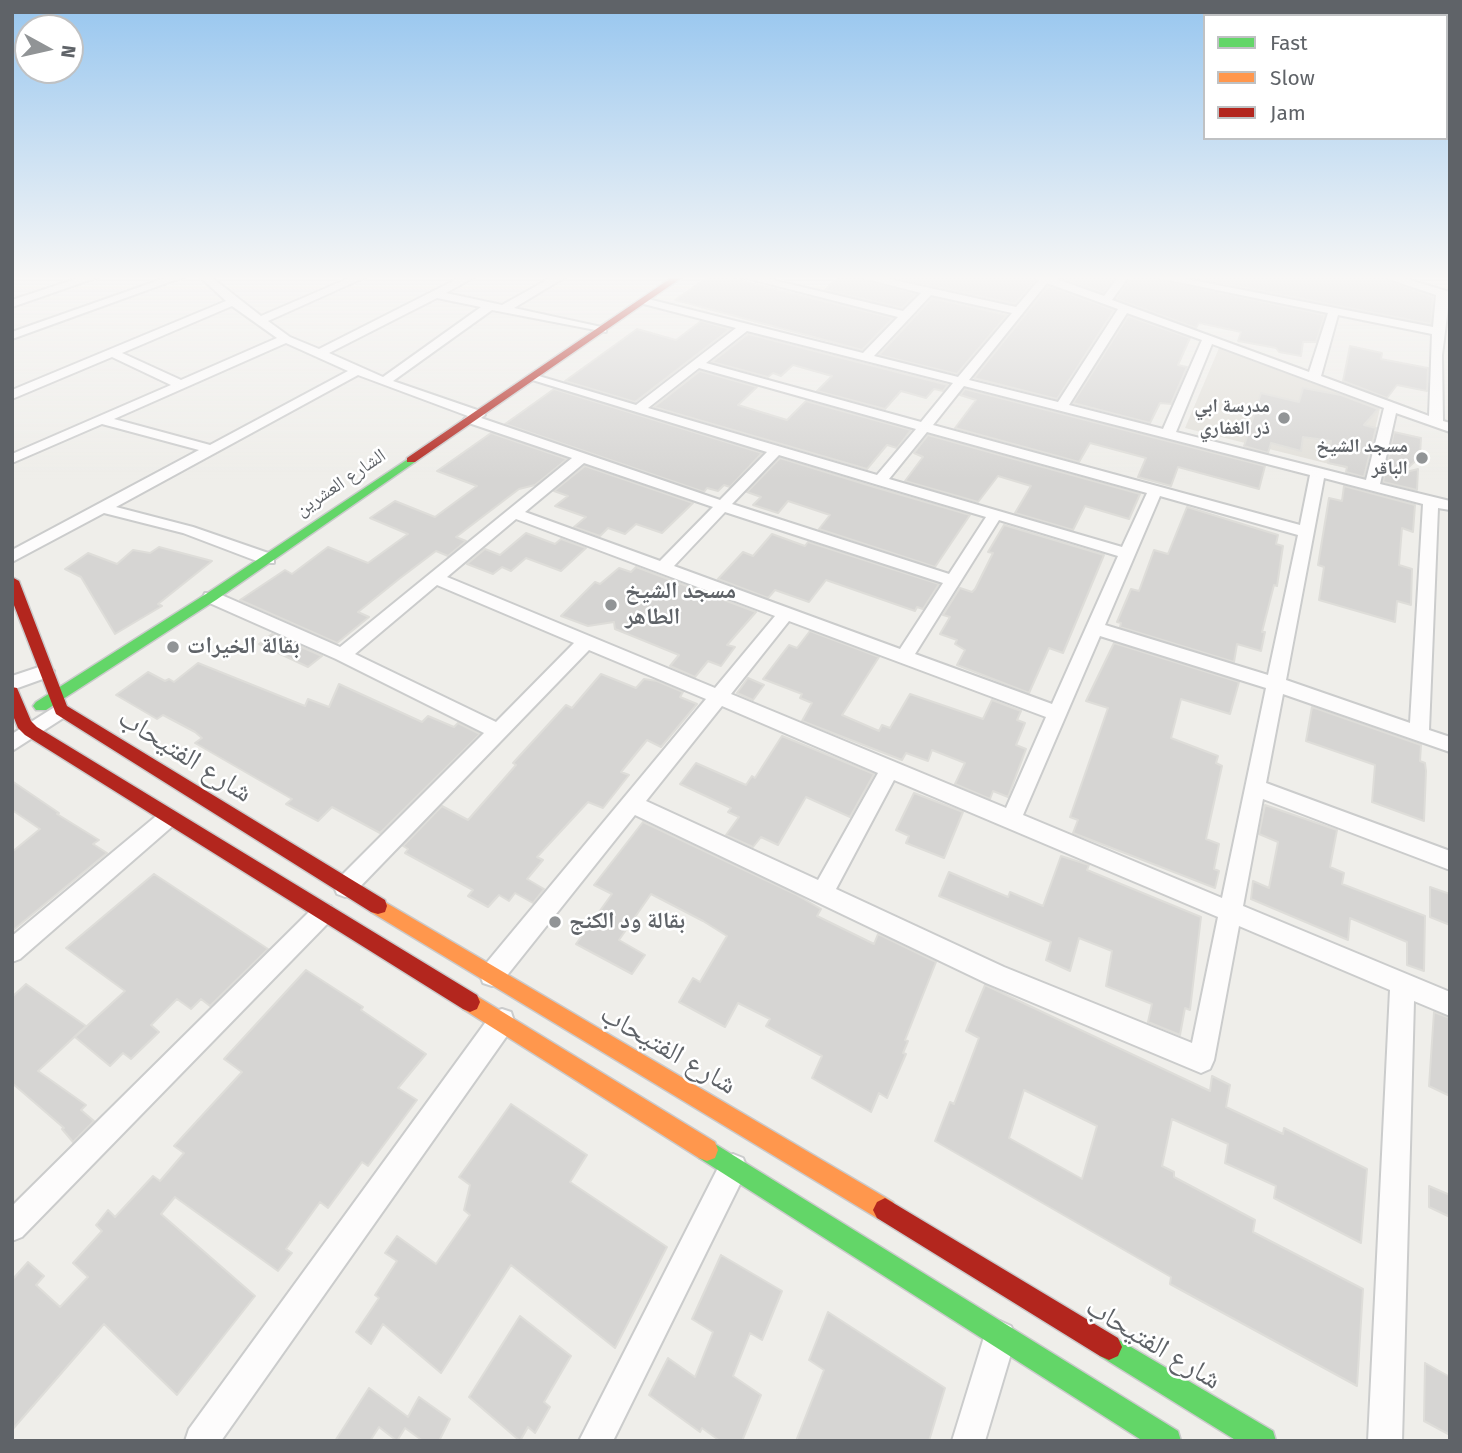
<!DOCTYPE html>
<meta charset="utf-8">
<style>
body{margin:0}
#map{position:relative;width:1462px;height:1453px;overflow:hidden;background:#efeeea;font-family:"Fira Sans",sans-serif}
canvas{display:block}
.frame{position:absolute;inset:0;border:14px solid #5f6368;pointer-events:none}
.legend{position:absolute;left:1203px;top:14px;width:245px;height:126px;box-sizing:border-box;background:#fff;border:2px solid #bfc1c3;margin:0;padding:9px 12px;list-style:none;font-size:21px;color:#5f6368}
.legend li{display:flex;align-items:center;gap:14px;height:35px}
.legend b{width:35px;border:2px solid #bfc1c3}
.north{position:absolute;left:14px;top:14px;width:70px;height:70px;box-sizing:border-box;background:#fff;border:2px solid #bfc1c3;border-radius:50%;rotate:98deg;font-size:19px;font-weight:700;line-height:28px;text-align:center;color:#5f6368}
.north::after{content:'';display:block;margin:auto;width:24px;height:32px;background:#919496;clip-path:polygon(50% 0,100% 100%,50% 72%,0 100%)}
</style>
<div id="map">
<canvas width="1462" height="1453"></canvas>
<div class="frame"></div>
<ul class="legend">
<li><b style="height:9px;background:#63d668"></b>Fast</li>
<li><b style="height:9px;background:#ff974d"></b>Slow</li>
<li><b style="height:9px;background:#b3261e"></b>Jam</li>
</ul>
<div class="north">N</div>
</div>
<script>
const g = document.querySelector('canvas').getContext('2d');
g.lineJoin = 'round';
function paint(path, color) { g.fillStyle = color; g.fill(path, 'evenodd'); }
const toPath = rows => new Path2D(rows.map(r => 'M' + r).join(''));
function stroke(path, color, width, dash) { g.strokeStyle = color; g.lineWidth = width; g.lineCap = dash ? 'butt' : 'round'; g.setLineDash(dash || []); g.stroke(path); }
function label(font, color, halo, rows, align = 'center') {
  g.font = font + ' "Fira Sans","Noto Naskh Arabic",sans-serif'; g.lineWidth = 5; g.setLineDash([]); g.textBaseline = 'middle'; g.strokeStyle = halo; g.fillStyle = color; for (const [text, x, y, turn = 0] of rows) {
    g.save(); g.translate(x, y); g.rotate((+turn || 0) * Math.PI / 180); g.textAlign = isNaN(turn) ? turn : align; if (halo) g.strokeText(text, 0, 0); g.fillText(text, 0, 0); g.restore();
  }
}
paint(toPath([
 [1219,348,1380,408,1365,473,1185,428]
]), '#e2e0da');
const building = toPath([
 [709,276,722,276,893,318,862,350,675,300,709,276],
 [840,276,852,276,916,294,902,308,825,290,840,276],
 [888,276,1030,276,1035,281,1015,304,888,276],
 [1056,276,1116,276,1103,293,1056,276],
 [1132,276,1143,276,1325,315,1316,342,1303,342,1301,356,1279,352,1276,348,1238,341,1241,332,1199,323,1196,328,1116,299,1132,276],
 [1185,276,1378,276,1433,297,1431,324,1185,276],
 [1048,286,1114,310,1057,399,974,378,1048,286],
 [932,298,1007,315,957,374,879,355,932,298],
 [1128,316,1190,338,1178,365,1187,367,1171,404,1160,403,1150,423,1073,403,1128,316],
 [701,321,730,329,635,402,565,381,637,329,676,340,701,321],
 [748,334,948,385,943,391,934,389,926,398,901,391,885,409,817,391,832,376,793,365,781,376,773,373,768,377,712,362,748,334],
 [1350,346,1382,353,1381,359,1428,368,1427,391,1397,385,1387,398,1343,381,1350,346],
 [700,371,757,387,738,405,787,420,806,401,911,430,897,448,887,445,867,469,654,407,700,371],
 [1303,388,1341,395,1378,409,1364,425,1376,428,1364,477,1346,472,1347,467,1328,463,1331,441,1303,437,1301,451,1271,443,1268,453,1244,446,1261,393,1299,402,1303,388],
 [554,389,762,453,730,487,724,485,718,491,707,488,704,492,505,424,554,389],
 [965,389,1265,466,1259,489,1178,467,1171,486,1138,477,1146,458,1090,443,1079,462,955,428,976,400,960,395,965,389],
 [1394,432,1421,438,1420,457,1402,473,1418,469,1417,490,1383,482,1394,432],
 [491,433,567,459,535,485,519,489,456,537,466,541,448,556,436,551,399,579,358,612,369,617,337,643,240,600,285,570,292,574,328,547,368,563,408,534,370,518,395,501,435,517,477,486,437,471,491,433],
 [928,435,1140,494,1129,519,1085,506,1073,530,1015,513,1031,486,998,476,978,502,905,481,923,457,914,453,928,435],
 [780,458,874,487,970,515,935,567,819,529,830,515,788,501,778,513,753,505,761,497,747,492,780,458],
 [585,466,693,503,662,533,636,524,625,534,608,528,600,536,574,527,586,517,555,506,568,496,554,491,585,466],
 [1344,486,1415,505,1413,532,1402,528,1399,565,1412,569,1411,605,1397,601,1395,622,1319,600,1324,567,1318,565,1329,498,1342,501,1344,486],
 [1187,507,1278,535,1276,544,1283,546,1277,586,1274,585,1262,632,1265,632,1261,651,1237,644,1234,662,1120,627,1121,623,1117,622,1131,589,1139,591,1154,550,1168,554,1187,507],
 [1004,525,1104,555,1063,653,1049,648,1029,693,957,665,965,650,955,644,957,640,940,634,950,617,943,615,960,588,972,592,975,589,993,553,988,552,1004,525],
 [526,533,555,544,561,539,586,548,561,571,526,558,511,571,502,567,493,574,467,564,485,549,500,555,526,533],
 [772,534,805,546,808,542,939,584,923,609,917,607,915,611,826,580,809,602,775,590,768,598,718,579,743,552,753,556,772,534],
 [159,547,212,561,158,604,162,606,115,634,81,577,65,569,88,553,117,564,133,550,150,553,159,547],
 [636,567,756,612,727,645,735,647,721,666,708,661,695,677,670,666,679,655,615,629,614,622,588,626,561,616,595,582,600,584,619,568,631,572,636,567],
 [810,631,879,657,842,715,879,731,882,725,890,728,910,694,983,719,992,700,1021,711,1017,720,1025,723,1016,745,1026,749,1008,797,993,791,990,799,955,784,965,763,932,750,928,761,906,753,902,760,802,721,812,703,800,698,802,694,763,679,789,645,797,648,810,631],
 [272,634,322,656,308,667,259,644,272,634],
 [1114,643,1239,682,1230,714,1181,699,1171,738,1218,756,1216,763,1222,766,1206,839,1219,844,1214,869,1219,871,1215,888,1073,833,1078,820,1070,817,1108,708,1086,701,1114,643],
 [198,663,305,706,308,699,329,707,339,684,422,722,428,716,454,727,458,723,480,734,380,833,332,807,318,821,286,804,292,799,195,743,202,738,195,732,163,715,157,719,116,695,148,672,165,681,169,679,174,682,198,663],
 [601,674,636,688,644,679,657,681,683,692,680,697,697,704,661,747,647,740,621,772,629,775,603,808,588,802,537,857,543,860,527,879,544,889,533,903,515,893,509,901,499,895,488,907,468,896,473,890,405,853,408,849,403,846,442,806,468,820,516,765,513,763,566,705,572,708,601,674],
 [748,678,764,685,753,700,737,693,748,678],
 [1312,707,1421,745,1420,761,1425,763,1426,771,1424,821,1372,802,1375,765,1306,741,1312,707],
 [782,736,874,774,850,817,806,797,778,845,761,837,753,847,726,835,739,817,728,812,731,808,680,784,696,763,746,785,752,776,755,778,782,736],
 [12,781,59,813,57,814,99,840,93,844,107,853,12,931,12,852,40,829,12,810,12,781],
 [914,793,963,812,944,858,906,843,909,836,896,830,914,793],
 [1265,805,1337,830,1330,867,1344,873,1342,884,1425,916,1424,971,1407,965,1407,942,1350,918,1348,940,1251,899,1253,881,1269,888,1278,842,1259,834,1265,805],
 [643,822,795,894,821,909,817,916,874,944,878,934,936,962,905,1040,908,1041,903,1053,906,1054,887,1098,879,1093,871,1112,812,1078,822,1056,766,1026,770,1019,738,1003,725,1027,679,1002,693,978,700,982,727,936,703,921,651,894,619,940,645,955,632,974,576,944,612,894,594,885,643,822],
 [1061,856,1089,865,1087,870,1201,917,1190,1010,1185,1008,1180,1035,1148,1022,1152,1004,1106,986,1112,951,1079,938,1070,971,1046,960,1051,942,939,896,949,872,1008,897,1010,892,1043,906,1061,856],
 [154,874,268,949,210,1006,201,999,191,1009,177,999,151,1025,159,1032,131,1059,123,1053,110,1066,75,1037,125,991,66,948,154,874],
 [1430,887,1450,894,1450,925,1430,917,1430,887],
 [306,970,363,1007,361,1010,426,1054,398,1088,417,1100,368,1166,362,1162,328,1208,320,1202,286,1249,292,1253,278,1271,175,1197,161,1214,255,1296,177,1395,104,1324,12,1430,12,1280,28,1262,44,1276,36,1285,60,1307,88,1277,73,1263,102,1231,96,1225,108,1210,115,1217,153,1176,160,1181,184,1153,174,1146,242,1072,224,1059,306,970],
 [26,984,86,1026,38,1071,86,1105,81,1110,94,1121,73,1142,62,1129,64,1128,12,1083,12,997,26,984],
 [985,985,1210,1091,1212,1076,1230,1085,1226,1107,1283,1134,1284,1128,1367,1169,1361,1243,1274,1198,1276,1186,1225,1163,1228,1144,1172,1119,1162,1166,1174,1172,1174,1177,1255,1220,1253,1232,1363,1289,1357,1386,1170,1284,1171,1277,935,1141,950,1102,954,1104,979,1038,966,1031,985,985],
 [1024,1090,1097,1126,1082,1179,1009,1138,1024,1090],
 [1434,1012,1450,1018,1450,1096,1429,1086,1434,1012],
 [511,1104,587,1155,570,1182,667,1247,615,1348,511,1265,441,1373,383,1324,371,1344,356,1332,379,1298,375,1295,397,1261,385,1253,397,1236,436,1264,470,1215,464,1210,470,1185,459,1177,511,1104],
 [1429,1186,1450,1195,1450,1217,1429,1207,1429,1186],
 [721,1255,782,1291,762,1340,750,1333,733,1376,761,1395,742,1441,720,1441,702,1428,700,1432,649,1395,668,1358,695,1377,713,1332,692,1319,721,1255],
 [828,1312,945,1388,929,1441,796,1441,824,1370,809,1360,828,1312],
 [520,1316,571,1356,544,1402,550,1407,535,1433,528,1427,520,1441,469,1397,520,1316],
 [1425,1363,1450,1377,1450,1435,1424,1421,1425,1363],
 [369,1388,408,1417,419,1397,450,1419,439,1441,423,1441,405,1428,397,1441,379,1427,370,1441,335,1441,369,1388]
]);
paint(building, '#d6d5d3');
stroke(building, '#deddd9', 2);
const street = toPath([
 [85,276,101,276,12,307,12,300,85,276],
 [171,276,186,276,12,339,12,332,171,276],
 [199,276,210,276,261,316,354,276,368,276,268,321,290,337,319,349,463,276,476,276,446,293,502,305,554,276,567,276,514,308,606,328,606,332,492,310,393,381,483,412,485,415,481,418,720,500,767,452,526,378,532,374,636,405,736,328,640,303,639,301,644,298,863,353,898,317,738,276,756,276,903,311,921,293,855,276,875,276,1016,307,1039,280,1033,276,1048,276,1104,296,1119,276,1129,276,1112,300,1309,372,1328,313,1149,276,1171,276,1433,327,1436,295,1380,276,1396,276,1450,292,1442,355,1443,421,1450,423,1450,432,1396,413,1380,484,1450,501,1450,510,1438,508,1429,730,1450,737,1450,752,1283,694,1266,783,1450,851,1450,870,1263,799,1243,906,1450,992,1450,1016,1414,1001,1402,1441,1368,1441,1390,990,1239,926,1214,1060,1210,1069,1201,1073,986,983,635,815,501,983,492,986,483,983,480,975,483,967,706,699,589,650,353,894,345,897,337,894,334,887,337,880,484,733,336,659,205,601,203,597,205,593,217,593,340,647,572,458,466,422,464,419,468,416,358,375,116,507,193,527,274,555,274,563,262,563,183,533,104,513,12,562,12,550,199,450,102,424,12,463,12,454,171,385,112,357,12,399,12,390,226,301,199,276],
 [1047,283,1118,309,1058,402,969,380,1047,283],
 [931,295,1012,313,958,377,874,356,931,295],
 [437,298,481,307,383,377,329,353,437,298],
 [232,306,277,338,181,380,122,353,232,306],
 [1127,313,1202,340,1163,429,1069,405,1127,313],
 [1338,315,1432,334,1429,416,1321,376,1338,315],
 [747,331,953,383,921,422,706,363,747,331],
 [286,343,348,371,210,445,114,419,286,343],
 [1212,344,1384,408,1366,480,1176,432,1212,344],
 [699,368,916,429,877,475,648,408,699,368],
 [964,386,1310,475,1300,525,933,425,964,386],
 [927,432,1147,493,1122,547,889,479,927,432],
 [779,455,875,484,986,517,949,574,732,504,779,455],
 [584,463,713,507,660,561,525,512,584,463],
 [1324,478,1423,504,1410,723,1286,680,1324,478],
 [1160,496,1298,535,1268,675,1105,625,1160,496],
 [725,512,943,583,900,649,674,566,725,512],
 [516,519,775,616,715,688,447,577,516,519],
 [999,520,1118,556,1052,704,915,654,999,520],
 [437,585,574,643,496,722,355,654,437,585],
 [789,621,1046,717,1006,808,731,694,789,621],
 [1100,636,1266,688,1222,898,1023,815,1100,636],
 [722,706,878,773,818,880,646,801,722,706],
 [894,780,1218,917,1192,1043,1004,967,836,889,894,780],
 [45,665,54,671,51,676,12,690,12,676,45,665],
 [61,703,70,710,68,715,12,751,12,734,61,703],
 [168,809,175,812,179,818,175,824,20,959,12,962,12,936,161,812,168,809],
 [323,903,331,906,334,913,331,920,22,1237,12,1241,12,1206,315,906,323,903],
 [502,1009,511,1012,514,1021,511,1030,221,1441,185,1441,189,1429,493,1012,502,1009],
 [733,1154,743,1158,747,1168,743,1178,613,1441,579,1441,723,1158,733,1154],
 [1000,1321,1011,1326,1016,1337,985,1441,952,1441,984,1337,989,1326,1000,1321]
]);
const fast = toPath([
 [411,457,415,458,415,462,216,600,46,710,36,710,33,706,36,702,206,594,411,457],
 [707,1139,1178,1431,1181,1441,1143,1441,699,1158,696,1150,699,1142,707,1139],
 [1109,1334,1273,1431,1276,1441,1237,1441,1100,1356,1096,1347,1100,1338,1109,1334]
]);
const slow = toPath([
 [378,898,893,1202,897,1210,893,1218,885,1222,877,1218,371,912,369,906,371,900,378,898],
 [470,992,715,1142,718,1150,715,1158,707,1161,699,1158,463,1009,460,1002,463,995,470,992]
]);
const jam = toPath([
 [674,276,684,276,415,462,407,462,407,458,674,276],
 [12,577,19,581,67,706,385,900,387,906,385,912,378,914,371,912,56,714,12,600,12,577],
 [12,687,17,688,31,721,37,727,477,995,480,1002,477,1009,470,1012,463,1009,25,735,18,728,12,713,12,687],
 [885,1198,1118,1338,1122,1347,1118,1356,1109,1360,1100,1356,877,1218,873,1210,877,1202,885,1198]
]);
stroke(street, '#cbcccc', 4);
stroke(fast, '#cacacb', 3);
stroke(slow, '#cacacb', 3);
stroke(jam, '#cacacb', 3);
paint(street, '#fdfcfc');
paint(fast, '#63d668');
paint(slow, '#ff974d');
paint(jam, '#b3261e');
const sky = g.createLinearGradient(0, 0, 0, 479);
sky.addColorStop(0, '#97c6ef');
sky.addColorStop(0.58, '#f8f7f6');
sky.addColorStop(1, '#f8f7f600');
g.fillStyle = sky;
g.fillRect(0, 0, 1462, 479);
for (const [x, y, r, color] of [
 [1284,418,7,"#919496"],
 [1422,458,7,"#919496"],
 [611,605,7,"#919496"],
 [173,647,7,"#919496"],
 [555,922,7,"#919496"]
]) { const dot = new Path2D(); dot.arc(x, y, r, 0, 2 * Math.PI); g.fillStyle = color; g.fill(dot); stroke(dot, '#fff', 2.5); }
label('bold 19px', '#5f6368', '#fff', [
 ["مدرسة ابي",1270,407],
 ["ذر الغفاري",1270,429],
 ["مسجد الشيخ",1408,447],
 ["الباقر",1408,469]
], 'right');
label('19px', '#5f6368', '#fff', [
 ["الشارع العشرين",341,483,-34]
]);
label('bold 23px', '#5f6368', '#fff', [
 ["مسجد الشيخ",625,592],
 ["الطاهر",625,618],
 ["بقالة الخيرات",187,647],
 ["بقالة ود الكنج",569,922]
], 'left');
label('28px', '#5f6368', '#fff', [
 ["شارع الفتيحاب",185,756,32],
 ["شارع الفتيحاب",668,1050,30],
 ["شارع الفتيحاب",1153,1344,31]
]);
</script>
